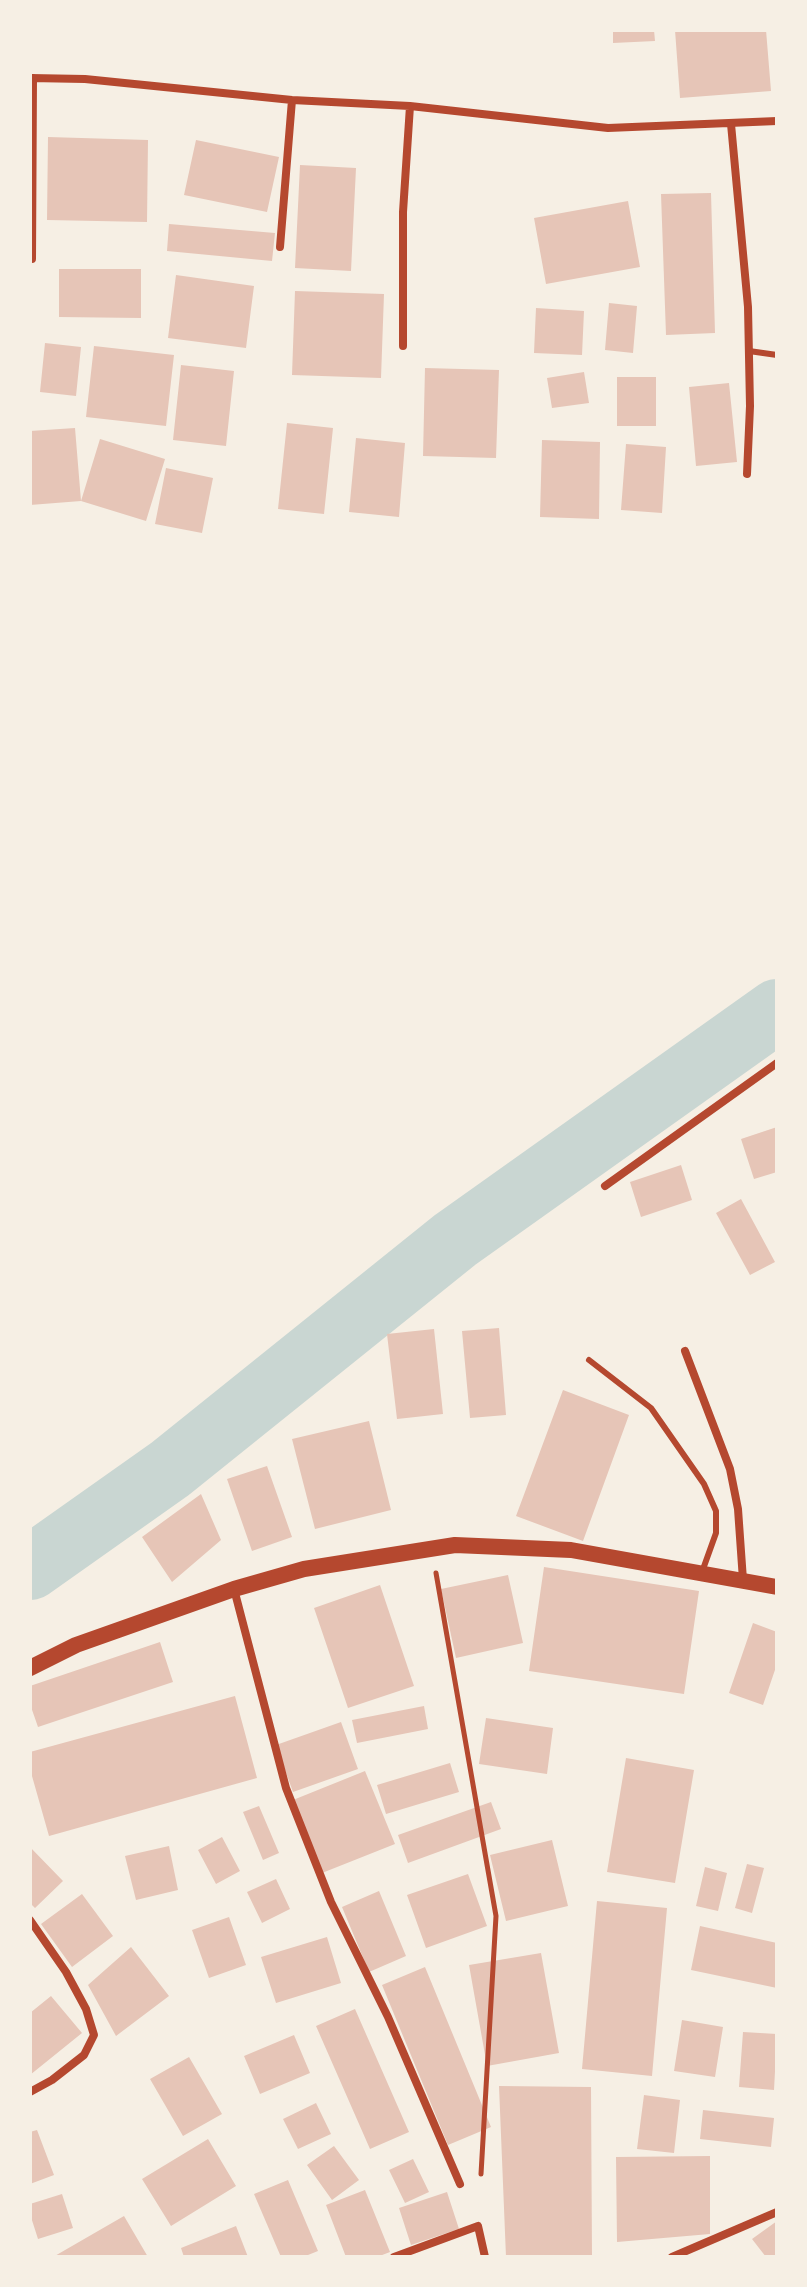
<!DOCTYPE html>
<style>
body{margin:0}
#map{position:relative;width:807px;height:2287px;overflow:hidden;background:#f6efe4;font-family:"Fira Sans Condensed",sans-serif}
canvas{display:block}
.frame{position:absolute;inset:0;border:32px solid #f6efe4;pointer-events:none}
</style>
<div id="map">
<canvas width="807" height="2287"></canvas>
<div class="frame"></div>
</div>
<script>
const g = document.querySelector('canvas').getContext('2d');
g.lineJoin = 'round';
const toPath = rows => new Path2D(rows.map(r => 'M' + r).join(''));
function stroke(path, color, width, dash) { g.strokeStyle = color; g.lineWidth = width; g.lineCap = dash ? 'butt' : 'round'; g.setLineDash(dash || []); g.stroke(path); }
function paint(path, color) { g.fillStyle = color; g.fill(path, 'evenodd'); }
stroke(toPath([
 [30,1568,170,1469,455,1240,777,1011]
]), '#c9d6d2', 64);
paint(toPath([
 [613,30,654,30,655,41,613,43],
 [675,30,766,30,771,91,680,98],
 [48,137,148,140,147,222,47,220],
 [196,140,279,157,267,212,184,195],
 [300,165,356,168,351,271,295,268],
 [711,193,715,333,666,335,661,194],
 [628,201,640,267,546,284,534,218],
 [169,224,275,233,272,261,167,251],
 [59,269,141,269,141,318,59,317],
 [176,275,254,286,246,348,168,338],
 [295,291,384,294,381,378,292,375],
 [609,303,637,306,633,353,605,350],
 [536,308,584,311,582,355,534,353],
 [45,343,81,347,76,396,40,392],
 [94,346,174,355,166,426,86,417],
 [181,365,234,371,226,446,173,440],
 [425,368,499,370,496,458,423,456],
 [584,372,589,403,552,408,547,378],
 [617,377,656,377,656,426,617,426],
 [729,383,737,462,696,466,689,387],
 [287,423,333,428,324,514,278,509],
 [75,428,81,501,30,505,30,431],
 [356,438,405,443,399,517,349,512],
 [100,439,165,459,146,521,81,501],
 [542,440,600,442,599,519,540,517],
 [626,444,666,447,662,513,621,510],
 [166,468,213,478,202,533,155,524],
 [777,1127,777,1172,754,1179,741,1139],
 [681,1165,692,1200,641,1217,630,1182],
 [741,1199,775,1262,750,1275,716,1213],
 [499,1328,506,1415,470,1418,462,1331],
 [434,1329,443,1414,397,1419,387,1334],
 [563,1390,629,1415,583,1541,516,1516],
 [369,1421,391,1510,315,1529,292,1439],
 [267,1466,292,1537,252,1551,227,1479],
 [201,1494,221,1540,172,1582,142,1537],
 [544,1567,699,1591,684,1694,529,1671],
 [508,1575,523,1643,456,1658,441,1589],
 [380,1585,414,1686,348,1708,314,1608],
 [753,1623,777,1632,777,1664,763,1705,729,1693],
 [160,1642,173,1682,38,1727,30,1704,30,1686],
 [235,1696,257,1778,49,1836,30,1769,30,1752],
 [424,1706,428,1729,357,1743,352,1720],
 [486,1718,553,1728,547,1774,479,1764],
 [341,1722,358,1769,293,1792,276,1745],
 [626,1758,694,1770,675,1883,607,1872],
 [450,1763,459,1792,386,1814,377,1785],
 [365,1771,395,1844,322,1873,293,1800],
 [491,1802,501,1829,408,1863,398,1835],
 [259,1806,279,1853,263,1860,243,1812],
 [222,1837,240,1871,216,1884,198,1850],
 [552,1840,568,1906,506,1921,490,1855],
 [169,1846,178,1890,136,1900,125,1856],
 [30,1847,63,1881,35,1908,30,1903],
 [747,1864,764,1868,752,1913,735,1908],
 [705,1867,727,1873,718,1911,696,1906],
 [468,1874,487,1926,426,1948,407,1895],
 [276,1879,290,1909,262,1923,247,1892],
 [379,1891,406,1956,369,1972,342,1907],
 [82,1894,113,1936,72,1967,41,1924],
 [597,1901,667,1908,652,2076,582,2069],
 [229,1917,246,1965,209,1978,192,1930],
 [700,1926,777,1943,777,1988,691,1970],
 [327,1937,341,1983,276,2003,261,1957],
 [131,1947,169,1996,116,2036,88,1985],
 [541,1953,559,2053,487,2066,469,1965],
 [425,1967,491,2127,448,2145,382,1985],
 [51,1996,82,2033,30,2075,30,2013],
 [355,2009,409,2132,370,2149,316,2026],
 [682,2020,723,2027,715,2077,674,2071],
 [743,2032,777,2034,774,2090,739,2087],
 [294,2035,310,2073,260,2094,244,2056],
 [189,2057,222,2114,183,2136,150,2079],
 [499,2086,591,2087,592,2257,506,2257],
 [644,2095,680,2100,674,2153,637,2149],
 [316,2103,331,2134,298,2149,283,2119],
 [703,2110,774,2118,771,2147,700,2139],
 [37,2130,54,2175,30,2184,30,2132],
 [208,2139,236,2186,171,2226,142,2179],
 [334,2146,359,2180,332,2200,307,2165],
 [710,2156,710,2234,617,2242,616,2157],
 [413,2159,429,2192,405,2203,389,2170],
 [288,2180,318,2251,303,2257,281,2257,254,2194],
 [365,2190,390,2252,377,2257,346,2257,326,2205],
 [447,2192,459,2229,411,2245,399,2208],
 [62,2194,73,2228,38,2239,30,2214,30,2204],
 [124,2216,148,2257,53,2257],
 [777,2221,777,2257,766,2257,752,2239],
 [236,2226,248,2257,184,2257,181,2248]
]), '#e6c5b7');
stroke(toPath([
 [436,1573,496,1916,481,2174]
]), '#b5482f', 5);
stroke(toPath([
 [749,351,777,355],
 [589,1360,651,1408,704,1484,716,1511,716,1533,702,1572]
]), '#b5482f', 6);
stroke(toPath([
 [30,78,85,79,292,100,410,106,608,128,777,121],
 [731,124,748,307,750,406,747,474],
 [280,247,292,100],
 [32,259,33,78],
 [403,346,403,212,410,106],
 [605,1186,777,1063],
 [685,1351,730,1469,738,1509,743,1580],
 [234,1589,286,1788,331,1902,388,2017,460,2184],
 [30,1920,66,1972,86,2009,94,2035,84,2055,52,2080,30,2092],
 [394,2257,478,2226,485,2257],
 [672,2257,777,2212]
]), '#b5482f', 8);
stroke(toPath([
 [30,1668,76,1645,234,1589,304,1569,455,1545,571,1550,777,1587]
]), '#b5482f', 16);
</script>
